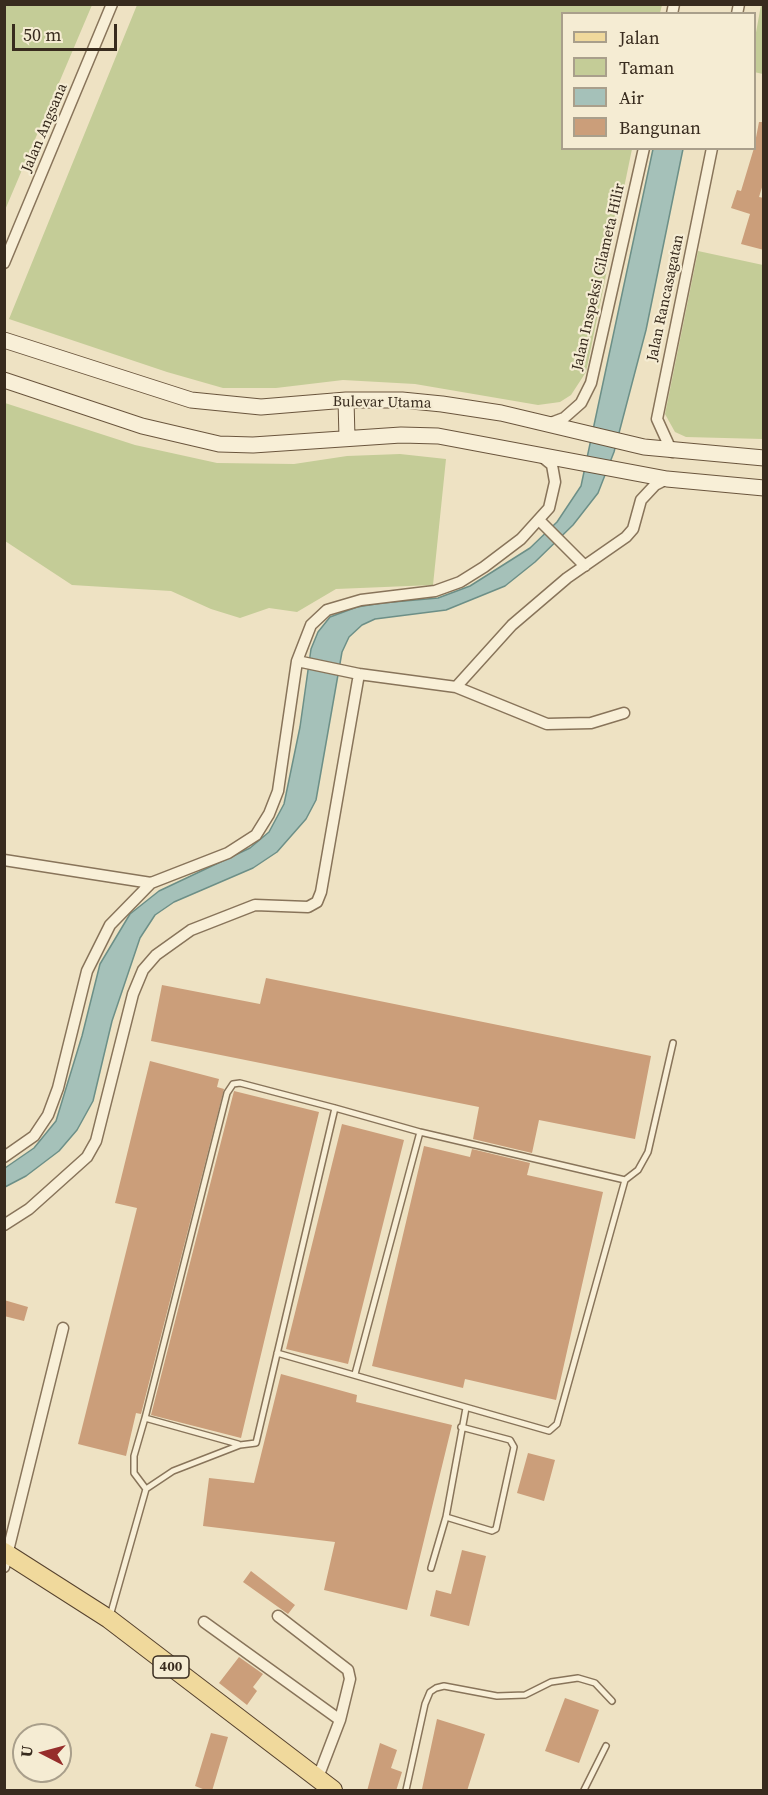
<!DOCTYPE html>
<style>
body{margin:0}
#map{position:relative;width:768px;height:1795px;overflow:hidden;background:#eee2c3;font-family:"Source Serif 4",serif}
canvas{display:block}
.frame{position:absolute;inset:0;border:6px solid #382b1e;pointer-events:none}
.legend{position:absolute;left:561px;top:12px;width:195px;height:138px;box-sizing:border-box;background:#f5ecd3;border:2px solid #a99f8b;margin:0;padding:8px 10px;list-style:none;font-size:18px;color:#382b1e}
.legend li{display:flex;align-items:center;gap:12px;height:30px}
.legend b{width:30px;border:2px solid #a99f8b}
.north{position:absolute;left:12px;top:1723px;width:60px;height:60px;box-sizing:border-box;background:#f5ecd3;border:2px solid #a99f8b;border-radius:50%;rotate:276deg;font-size:16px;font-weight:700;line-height:24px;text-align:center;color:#382b1e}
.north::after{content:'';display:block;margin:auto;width:21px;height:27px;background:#962d2b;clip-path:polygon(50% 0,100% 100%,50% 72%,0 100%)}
.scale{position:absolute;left:12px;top:24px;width:105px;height:27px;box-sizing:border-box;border:3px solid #382b1e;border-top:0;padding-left:8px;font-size:18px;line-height:21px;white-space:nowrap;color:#382b1e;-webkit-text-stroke:4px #f5ecd3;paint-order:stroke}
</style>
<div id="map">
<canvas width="768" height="1795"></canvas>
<div class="frame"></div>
<ul class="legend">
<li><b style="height:8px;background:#f0d99c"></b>Jalan</li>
<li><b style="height:16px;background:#c4cc97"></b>Taman</li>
<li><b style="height:16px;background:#a5c1b9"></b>Air</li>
<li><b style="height:16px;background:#cb9e7a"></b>Bangunan</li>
</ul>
<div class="north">U</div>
<div class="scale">50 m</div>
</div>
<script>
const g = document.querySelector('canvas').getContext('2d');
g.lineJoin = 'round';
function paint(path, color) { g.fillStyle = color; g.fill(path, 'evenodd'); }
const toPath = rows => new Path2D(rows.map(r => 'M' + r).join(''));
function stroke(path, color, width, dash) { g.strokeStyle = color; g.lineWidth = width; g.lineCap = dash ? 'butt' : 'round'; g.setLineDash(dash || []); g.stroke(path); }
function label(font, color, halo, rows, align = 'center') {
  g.font = font + ' "Source Serif 4",serif'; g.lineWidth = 4.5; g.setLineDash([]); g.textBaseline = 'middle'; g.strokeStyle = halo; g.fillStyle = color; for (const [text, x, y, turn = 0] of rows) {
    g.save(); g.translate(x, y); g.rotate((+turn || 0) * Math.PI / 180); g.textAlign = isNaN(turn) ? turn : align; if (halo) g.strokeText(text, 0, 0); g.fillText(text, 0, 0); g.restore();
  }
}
paint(toPath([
 [5,4,92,5,5,210,4,5],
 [137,5,662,5,660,13,562,14,562,148,632,149,586,372,571,395,560,402,538,405,415,384,343,380,276,388,223,388,167,372,9,319],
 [761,5,764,5,763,74,754,72,755,38],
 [698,251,763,265,763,439,686,437,675,432,665,414],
 [5,403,135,445,217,463,294,464,347,456,400,454,446,459,433,585,336,589,297,612,269,608,240,618,211,609,171,591,72,585,5,541]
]), '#c4cc97');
const water = toPath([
 [653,149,683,149,646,330,614,452,598,493,573,525,535,562,505,586,446,610,375,619,362,625,349,637,342,652,316,800,306,819,277,852,253,868,174,902,155,915,140,938,112,1021,93,1101,77,1130,59,1151,26,1176,5,1187,5,1168,34,1148,56,1121,82,1036,100,964,130,914,159,891,250,848,269,832,284,804,300,727,311,649,318,632,330,617,357,607,382,603,438,598,470,586,530,548,557,522,581,486,653,149]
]);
paint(water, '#a5c1b9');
stroke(water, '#6c8f87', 1.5);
paint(toPath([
 [759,122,764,122,764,181,759,197,764,198,764,250,741,244,750,214,731,208,737,190,741,191,754,148],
 [266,978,651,1056,635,1139,539,1120,532,1153,473,1139,479,1107,151,1041,162,985,260,1004],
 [150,1061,219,1079,217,1087,224,1089,141,1414,136,1413,126,1456,78,1444,137,1208,115,1203],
 [234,1091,319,1112,241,1438,151,1415],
 [342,1124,404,1140,348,1364,286,1349],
 [424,1146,470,1157,472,1149,530,1163,527,1175,603,1192,556,1400,465,1379,463,1388,372,1366],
 [4,1300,28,1307,24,1321,4,1316],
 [281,1374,357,1395,356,1402,452,1425,407,1610,324,1590,335,1542,203,1526,209,1478,254,1483],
 [528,1453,555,1460,544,1501,517,1493],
 [462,1550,486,1556,469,1626,430,1616,436,1590,451,1594],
 [251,1571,295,1605,288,1614,243,1582],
 [239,1657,263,1674,253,1687,257,1691,247,1705,219,1683],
 [565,1698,599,1710,579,1763,545,1751],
 [437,1719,485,1734,467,1791,422,1789],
 [211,1733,228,1737,212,1791,208,1791,195,1786],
 [380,1743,397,1750,391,1768,402,1772,396,1791,367,1791]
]), '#cb9e7a');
const lane = toPath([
 [277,1353,549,1431,557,1424,625,1180],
 [355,1374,420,1132],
 [145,1418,134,1456,134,1473,146,1489],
 [238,1444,145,1418,227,1093,233,1084,240,1083,335,1108],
 [446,1517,492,1531,496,1529,514,1447,510,1440,461,1427],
 [431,1568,446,1517,466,1408],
 [110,1616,146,1489,173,1471,240,1445,256,1443,335,1108,420,1132,625,1180,638,1170,648,1152,673,1043],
 [406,1790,425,1704,430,1692,436,1688,444,1686,497,1696,525,1695,551,1682,578,1678,595,1683,612,1701],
 [584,1790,606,1746]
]);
const street = toPath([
 [672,14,674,4],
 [737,14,739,4],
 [4,263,112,4],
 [548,424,564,418,581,403,591,383,644,148],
 [672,452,657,419,712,148],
 [540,521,585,566],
 [297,661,359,674,456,687,512,625,567,578,626,537,633,529,641,500,655,485,667,479],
 [456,687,547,724,591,723,624,713],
 [4,860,151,883],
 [4,1157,34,1136,48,1115,58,1088,87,971,110,925,151,883,228,853,256,835,269,814,278,791,297,661,311,625,327,610,361,600,435,591,460,582,484,567,521,539,549,508,555,482,552,465,541,456],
 [4,1225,29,1209,87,1157,96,1141,133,994,143,970,156,955,191,930,255,905,308,907,317,902,321,892,359,674],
 [4,1567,63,1328],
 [278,1616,348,1670,350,1679,340,1720,317,1780],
 [204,1622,340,1720]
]);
const secondary = toPath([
 [4,340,191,400,261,407,346,400,402,400,442,404,501,413,644,447,764,458],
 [4,380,142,426,219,444,253,445,401,435,438,436,667,479,764,488],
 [346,400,347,438]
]);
const primary = toPath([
 [4,1552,109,1619,333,1790]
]);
stroke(lane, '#88745a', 8);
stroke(street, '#88745a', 13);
stroke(secondary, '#6a553d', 17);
stroke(primary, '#56422e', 20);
stroke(lane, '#f8efd7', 5);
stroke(street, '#f8efd7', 10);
stroke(secondary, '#f8efd7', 15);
stroke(primary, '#f0d99c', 18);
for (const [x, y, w] of [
 [171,1667,36]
]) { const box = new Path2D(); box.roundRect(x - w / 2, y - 11, w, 22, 4.5); g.fillStyle = '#f5ecd3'; g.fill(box); stroke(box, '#382b1e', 1.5); }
label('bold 14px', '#382b1e', null, [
 ["400",171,1667]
]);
label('15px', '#382b1e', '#f5ecd3', [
 ["Jalan Angsana",45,128,-67],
 ["Jalan Inspeksi Cilameta Hilir",599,277,-77],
 ["Jalan Rancasagatan",666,298,-78],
 ["Bulevar Utama",382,403,1]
]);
</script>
